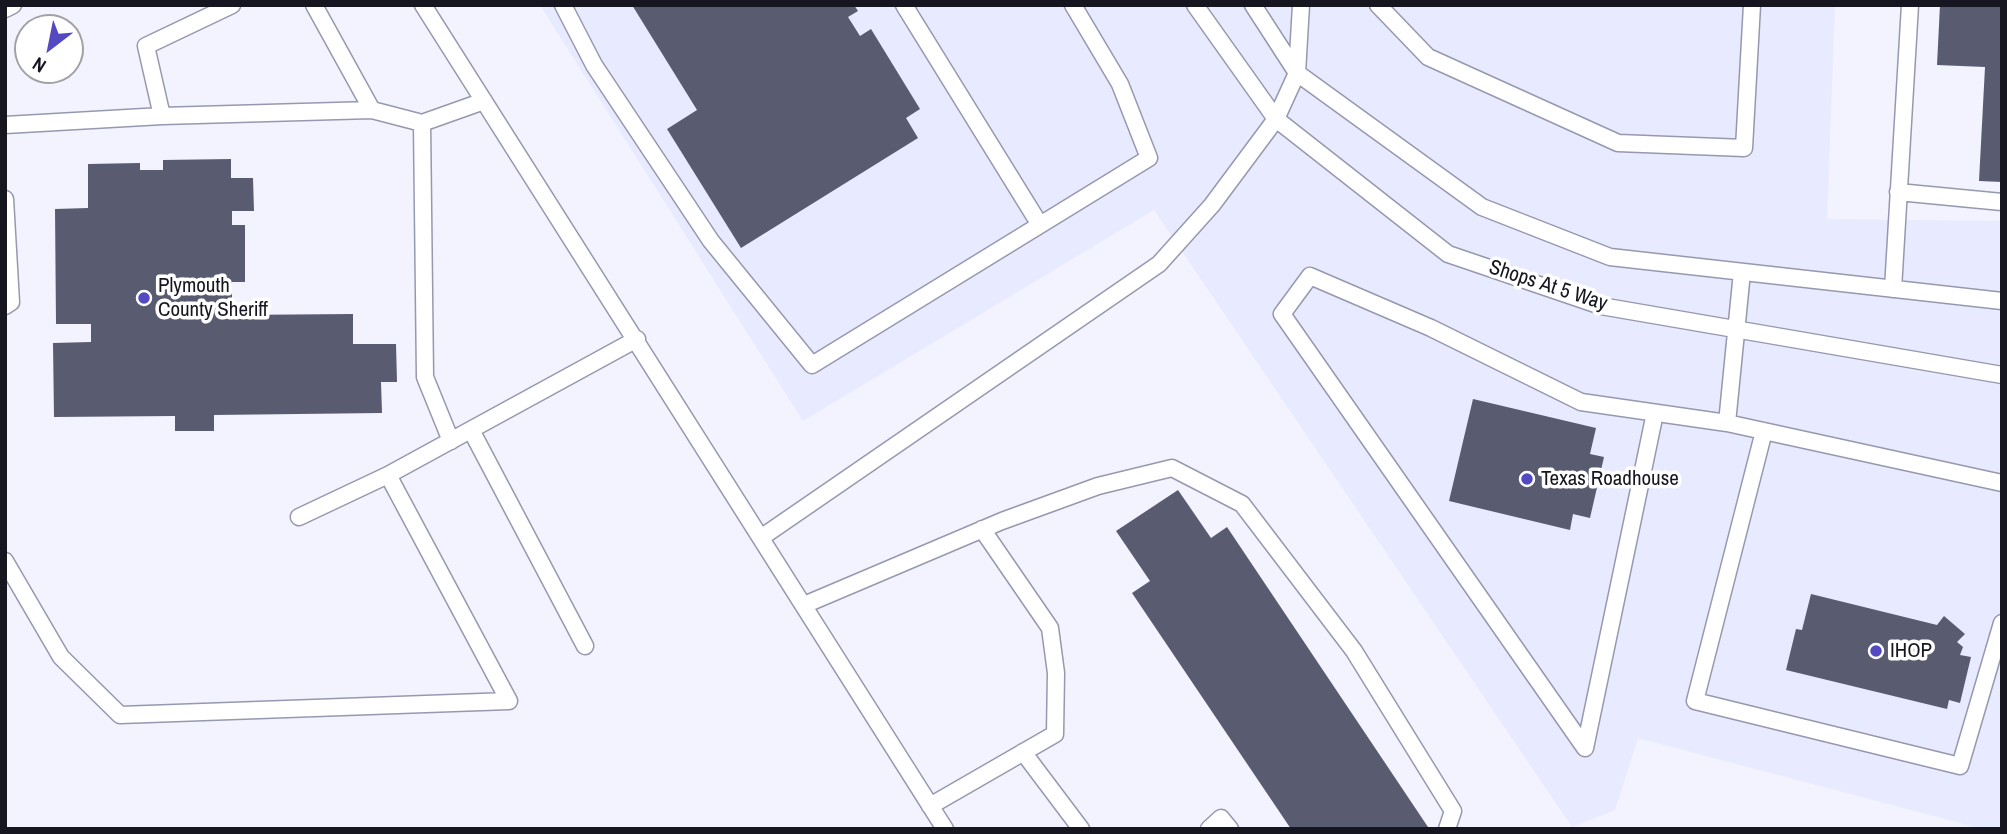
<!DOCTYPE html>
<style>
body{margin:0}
#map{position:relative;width:2007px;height:834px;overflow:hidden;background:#f2f3fe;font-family:"Archivo Narrow",sans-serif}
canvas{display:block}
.frame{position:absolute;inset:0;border:7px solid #15161f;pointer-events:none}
.north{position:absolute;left:14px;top:14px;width:70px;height:70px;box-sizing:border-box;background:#fff;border:2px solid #a1a2a5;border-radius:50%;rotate:212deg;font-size:19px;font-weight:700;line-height:28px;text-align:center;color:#15161f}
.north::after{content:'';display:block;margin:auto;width:24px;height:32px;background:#5349c0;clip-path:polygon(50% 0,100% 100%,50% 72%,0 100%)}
</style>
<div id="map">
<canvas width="2007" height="834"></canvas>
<div class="frame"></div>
<div class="north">N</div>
</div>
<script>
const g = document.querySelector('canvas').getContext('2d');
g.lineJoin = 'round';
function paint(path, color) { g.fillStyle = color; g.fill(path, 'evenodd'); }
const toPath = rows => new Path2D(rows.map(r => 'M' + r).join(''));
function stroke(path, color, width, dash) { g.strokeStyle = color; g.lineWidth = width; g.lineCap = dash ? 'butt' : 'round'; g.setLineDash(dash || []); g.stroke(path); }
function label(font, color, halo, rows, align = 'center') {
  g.font = font + ' "Archivo Narrow",sans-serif'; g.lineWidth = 7; g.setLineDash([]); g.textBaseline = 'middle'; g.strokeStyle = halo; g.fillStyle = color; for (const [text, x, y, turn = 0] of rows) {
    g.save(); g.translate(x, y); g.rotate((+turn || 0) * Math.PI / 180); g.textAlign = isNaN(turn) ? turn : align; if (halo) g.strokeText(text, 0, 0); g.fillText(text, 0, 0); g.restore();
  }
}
paint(toPath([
 [540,5,1835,5,1827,219,2002,221,2001,829,1983,829,1638,738,1615,810,1572,827,1154,210,803,421]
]), '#e8eaff');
paint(toPath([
 [632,5,854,5,858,11,848,17,860,36,871,29,920,109,906,118,918,138,741,248,667,129,697,110],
 [1940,5,2002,5,2002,182,1979,181,1985,67,1937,65],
 [231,159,231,178,253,178,254,211,232,211,232,225,245,225,245,282,232,282,232,315,353,314,353,344,396,344,397,382,381,382,382,413,214,415,214,431,175,431,175,416,54,417,53,343,91,342,91,324,56,324,55,209,88,208,88,164,140,163,140,170,163,170,163,160],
 [1473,399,1596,428,1590,454,1604,457,1590,518,1573,514,1570,530,1449,501],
 [1178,490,1211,538,1227,527,1428,827,1291,829,1132,593,1150,581,1116,531],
 [1811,594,1937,625,1944,616,1965,634,1957,642,1963,647,1960,655,1971,657,1960,703,1949,700,1947,709,1786,670,1796,629,1802,630]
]), '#595b71');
const service = toPath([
 [314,5,372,110],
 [423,5,945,829],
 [563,5,594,65,711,241,812,365,1149,158,1120,84,1073,5],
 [904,5,1040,225],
 [1195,5,1276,119,1448,254,1601,306,2002,375],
 [1253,5,1297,73,1482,207,1610,257,2002,301],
 [1378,5,1428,57,1618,143,1744,148,1752,5],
 [5,9,13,5],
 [162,116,146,46,232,5],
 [422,123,425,377,451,441],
 [5,125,162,116,372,110,422,123,484,101],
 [1898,192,2002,202],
 [5,199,11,302,5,306],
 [1893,289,1910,5],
 [1655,413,1585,748,1282,314,1310,276,1431,328,1581,402,1727,423,2002,483],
 [1727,423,1742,272],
 [471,430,585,646],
 [1764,431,1695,701,1960,766,2002,623],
 [299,517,388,475],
 [762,537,1159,264,1212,205,1276,119,1297,73,1301,5],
 [5,561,61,657,120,715,509,701,388,475,637,339],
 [804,605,1002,521,1098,486,1172,468,1242,504,1354,651,1453,811,1447,829],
 [1023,752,1081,829],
 [930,806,1055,734,1056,673,1050,628,982,529],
 [1209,829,1221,818,1230,829]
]);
stroke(service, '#9698b0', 19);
stroke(toPath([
 [73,48,81,63]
]), '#7e7f89', 4.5, [5, 5]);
stroke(service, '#fff', 16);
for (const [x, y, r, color] of [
 [144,298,7,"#5349c0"],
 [1527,479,7,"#5349c0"],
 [1876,651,7,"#5349c0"]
]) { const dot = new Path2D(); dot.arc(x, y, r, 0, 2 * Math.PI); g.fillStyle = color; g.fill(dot); stroke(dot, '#fff', 2.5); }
label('21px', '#15161f', '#fff', [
 ["Plymouth",158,286],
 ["County Sheriff",158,310],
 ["Texas Roadhouse",1541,479],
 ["IHOP",1890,651]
], 'left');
label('21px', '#15161f', '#fff', [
 ["Shops At 5 Way",1548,286,18]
]);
</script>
